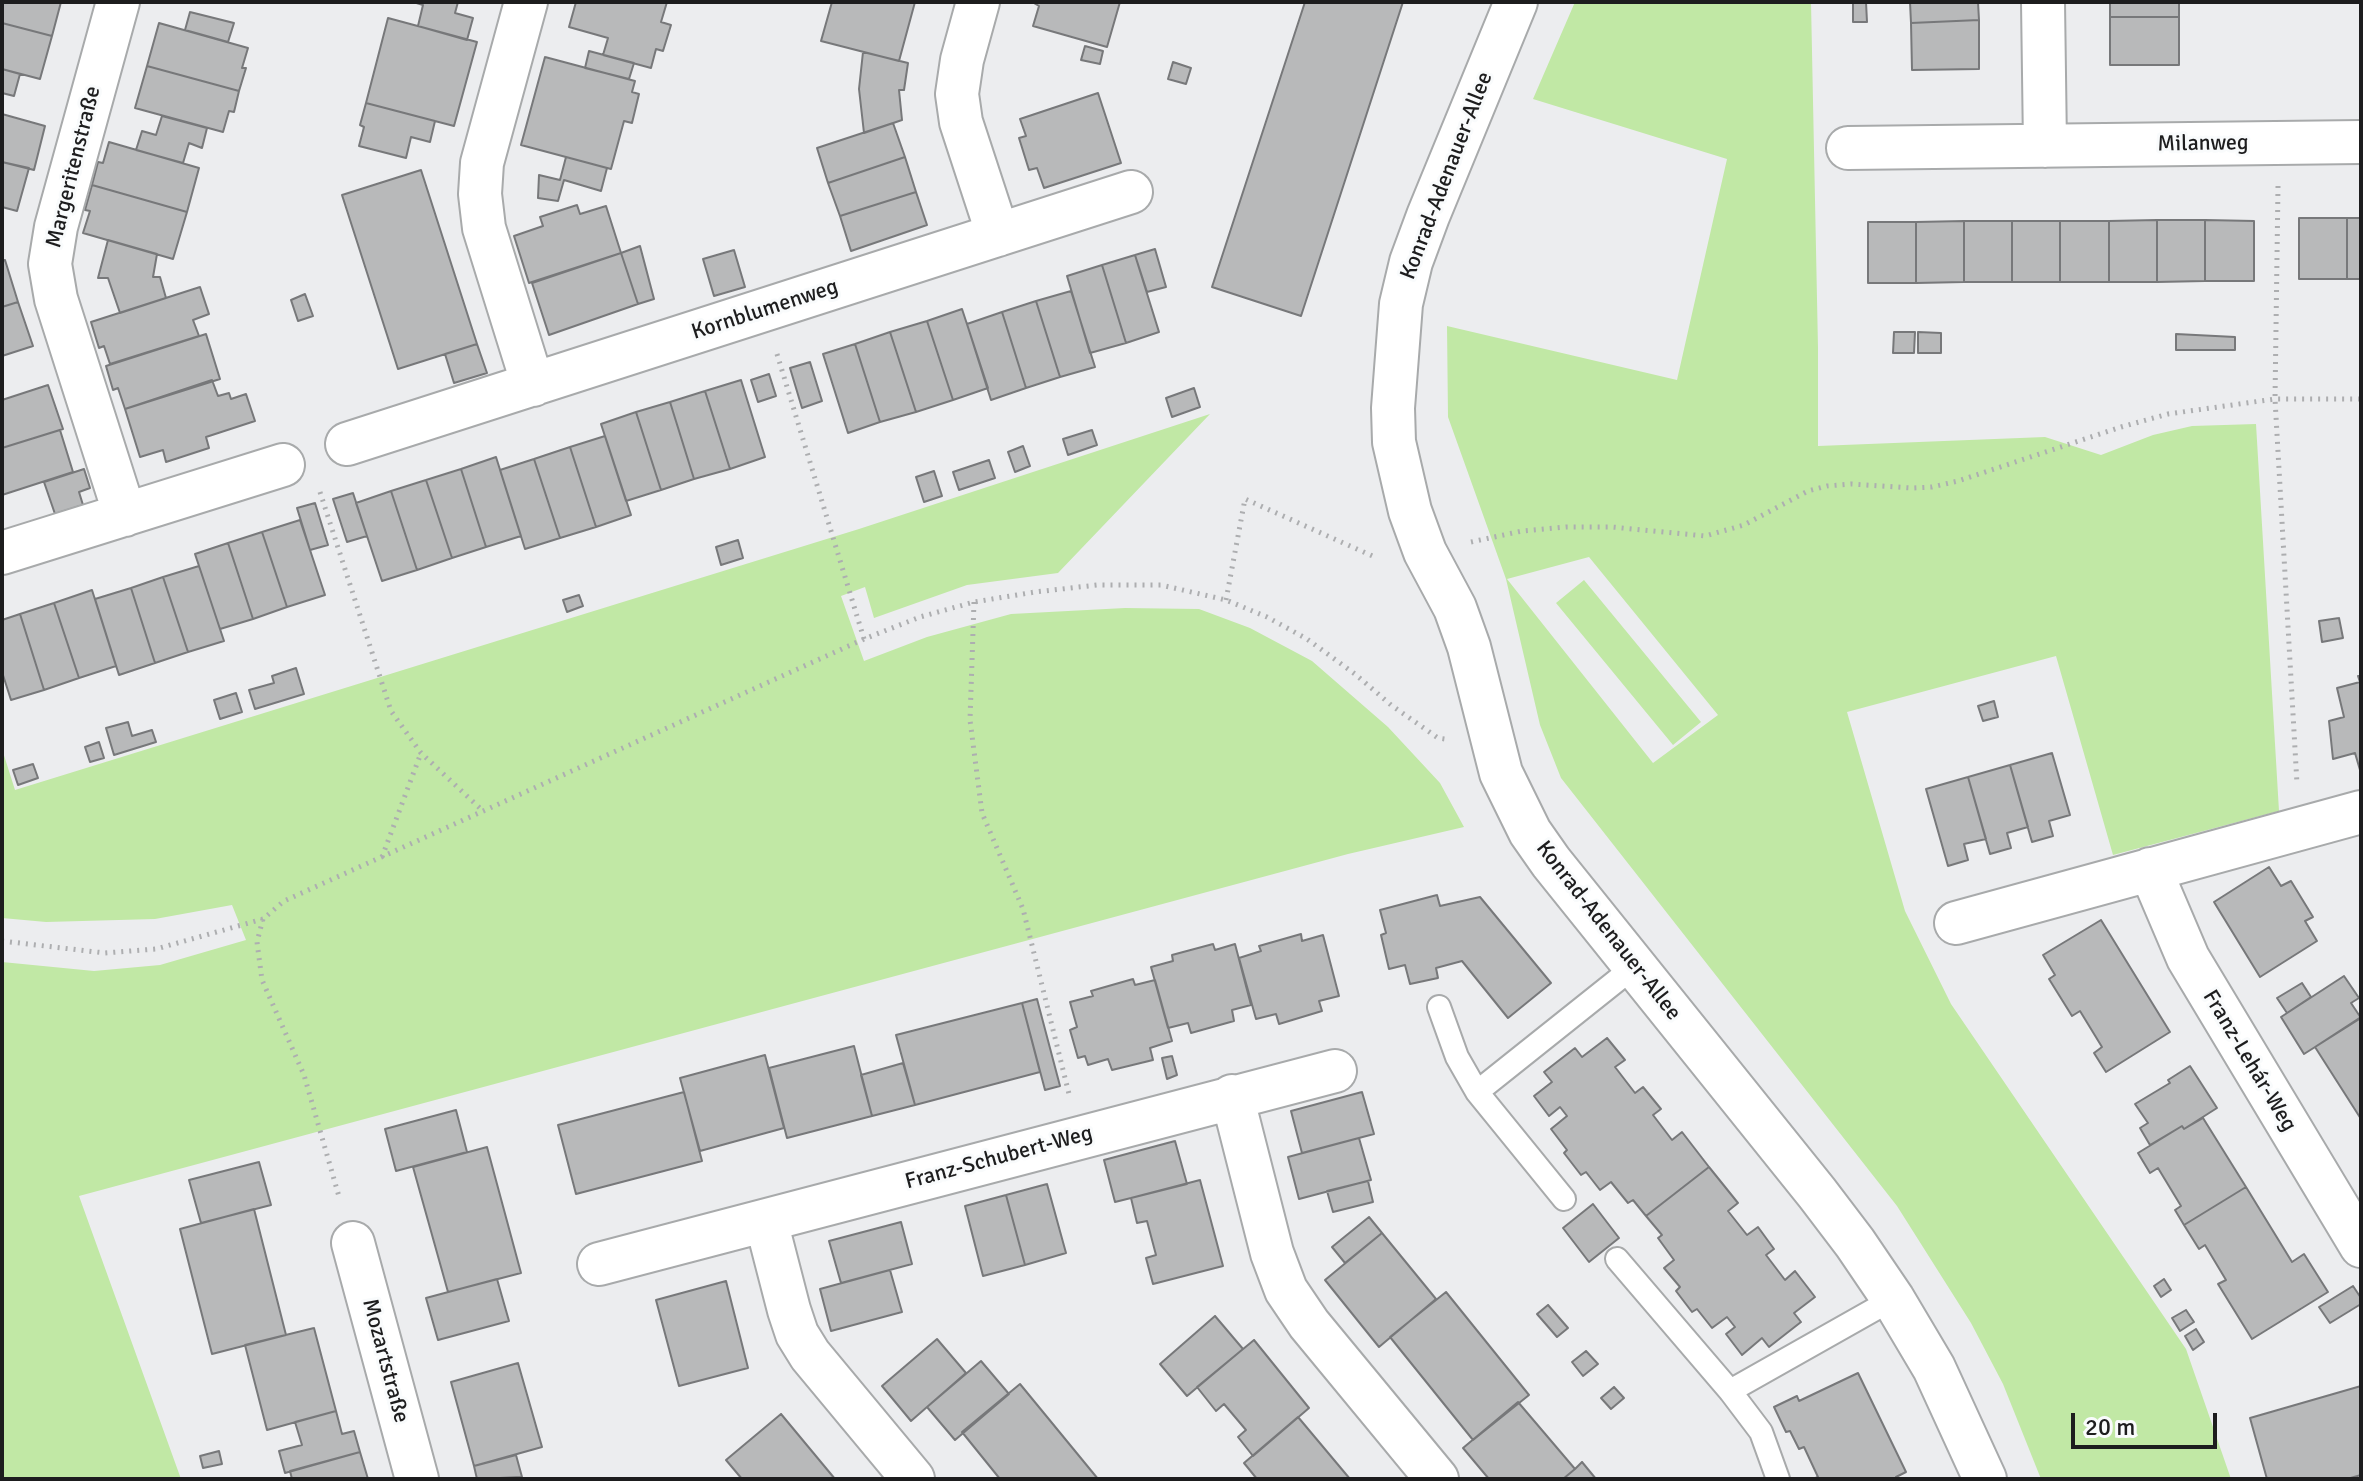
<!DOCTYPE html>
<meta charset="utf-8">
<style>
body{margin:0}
#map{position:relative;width:2363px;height:1481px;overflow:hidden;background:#ecedef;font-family:Signika,sans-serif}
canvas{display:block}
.frame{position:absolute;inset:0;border:4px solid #1d1d1e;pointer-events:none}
.scale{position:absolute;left:2071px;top:1413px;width:146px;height:36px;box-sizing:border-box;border:4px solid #1d1d1e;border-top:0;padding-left:10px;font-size:24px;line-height:28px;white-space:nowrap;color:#1d1d1e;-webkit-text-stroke:6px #f9fbfc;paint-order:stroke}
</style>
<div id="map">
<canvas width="2363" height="1481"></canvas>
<div class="frame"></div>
<div class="scale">20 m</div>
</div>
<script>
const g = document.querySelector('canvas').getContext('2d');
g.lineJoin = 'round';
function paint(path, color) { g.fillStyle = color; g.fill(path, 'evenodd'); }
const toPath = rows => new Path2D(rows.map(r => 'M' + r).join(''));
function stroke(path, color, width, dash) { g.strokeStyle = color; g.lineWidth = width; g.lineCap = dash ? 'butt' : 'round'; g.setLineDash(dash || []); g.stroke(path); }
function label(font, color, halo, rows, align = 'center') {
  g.font = font + ' Signika,sans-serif'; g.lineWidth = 6; g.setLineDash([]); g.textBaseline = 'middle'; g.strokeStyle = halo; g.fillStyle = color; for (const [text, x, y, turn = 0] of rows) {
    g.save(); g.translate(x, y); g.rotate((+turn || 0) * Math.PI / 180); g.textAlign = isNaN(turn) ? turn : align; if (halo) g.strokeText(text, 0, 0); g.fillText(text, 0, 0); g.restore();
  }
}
paint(toPath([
 [1575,2,1811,2,1818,348,1818,446,2045,437,2101,455,2153,435,2192,426,2256,424,2279,811,2113,855,2056,656,1847,712,1905,911,1951,1004,2186,1349,2231,1479,2041,1479,2003,1384,1971,1323,1897,1206,1561,778,1540,725,1506,579,1448,417,1447,326,1677,380,1727,159,1533,99],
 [1589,557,1718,715,1653,763,1507,579],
 [1210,414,1058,573,967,585,874,618,865,587,841,596,864,661,927,637,1011,614,1125,608,1199,609,1250,628,1312,661,1388,727,1440,783,1464,827,1348,854,79,1196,181,1479,2,1479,2,962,94,971,160,965,246,940,232,905,155,919,46,922,2,918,2,749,15,790,859,529],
 [1584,580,1701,722,1673,745,1556,603]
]), '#c1e8a5');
const building = toPath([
 [2,2,61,2,52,36,2,23,2,2],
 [458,2,455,13,473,18,467,40,418,26,423,5,413,2,458,2],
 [576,2,667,2,661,22,671,25,663,51,656,49,651,68,603,55,608,38,569,27,576,2],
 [832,2,915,2,899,61,821,41,832,2],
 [1032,2,1120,2,1107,47,1033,26,1039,6,1032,2],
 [1305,2,1403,2,1301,316,1212,287,1305,2],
 [1853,2,1866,2,1867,22,1853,22,1853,2],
 [1910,2,1978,2,1979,20,1911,23,1910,2],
 [2110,2,2179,2,2179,17,2110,17,2110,2],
 [190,12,234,23,228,42,185,30,190,12],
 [2110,17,2179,17,2179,65,2110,65,2110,17],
 [388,18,477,42,454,126,366,103,388,18],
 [1979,20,1979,69,1912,70,1911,23,1979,20],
 [2,23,52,36,40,79,2,69,2,23],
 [159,23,248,48,242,68,246,68,239,91,147,66,159,23],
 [1085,46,1103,51,1100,64,1081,60,1085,46],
 [589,51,634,63,629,79,585,68,589,51],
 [863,52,908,63,904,90,899,90,902,120,864,133,859,89,863,52],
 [545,57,635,81,632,92,639,94,632,123,624,121,611,169,521,145,545,57],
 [1173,62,1191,68,1186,84,1168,79,1173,62],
 [147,66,239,91,234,112,229,111,223,132,135,108,147,66],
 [2,69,20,74,14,96,2,93,2,69],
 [1098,93,1121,163,1044,188,1037,168,1029,170,1019,138,1026,136,1020,119,1098,93],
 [366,103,435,121,430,142,411,137,406,158,359,146,364,127,360,125,366,103],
 [2,114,45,126,34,170,2,162,2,114],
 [162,116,207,128,202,148,189,143,183,163,136,150,142,131,156,135,162,116],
 [893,123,905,157,828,183,817,148,893,123],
 [109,142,199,168,187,212,92,185,98,162,103,163,109,142],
 [566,157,607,168,601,191,564,180,558,201,538,198,539,175,560,180,566,157],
 [905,157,916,192,840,216,828,183,905,157],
 [2,162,29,168,17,211,2,207,2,162],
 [421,170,477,344,398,369,342,195,421,170],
 [92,185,187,212,173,259,83,233,90,211,85,210,92,185],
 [916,192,927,225,851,251,840,216,916,192],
 [577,205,580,214,606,206,621,253,529,283,514,236,543,226,540,217,577,205],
 [2299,218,2347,218,2347,279,2299,279,2299,218],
 [2347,218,2361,218,2361,279,2347,279,2347,218],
 [2157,220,2205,220,2205,281,2157,282,2157,220],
 [2157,220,2157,282,2109,282,2109,221,2157,220],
 [2205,220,2254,221,2254,281,2205,281,2205,220],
 [1964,221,1964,282,1916,283,1916,222,1964,221],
 [1964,221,2012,221,2012,282,1964,282,1964,221],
 [2012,221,2060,221,2060,282,2012,282,2012,221],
 [2060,221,2109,221,2109,282,2060,282,2060,221],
 [1868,222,1916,222,1916,283,1868,283,1868,222],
 [108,240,157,254,153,277,160,277,166,298,120,313,108,278,98,278,108,240],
 [640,246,654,299,638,304,621,253,640,246],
 [1155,249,1166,287,1147,292,1135,255,1155,249],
 [734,250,745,287,714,296,703,259,734,250],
 [621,253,638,304,549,335,532,283,621,253],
 [1135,255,1159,332,1126,343,1102,265,1135,255],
 [5,260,18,302,2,307,2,261,5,260],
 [1102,265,1126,343,1090,353,1067,276,1102,265],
 [200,287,209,314,193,320,199,336,110,364,104,346,99,348,91,322,200,287],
 [1071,291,1095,367,1060,377,1036,301,1071,291],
 [305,294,313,316,298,321,291,300,305,294],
 [1036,301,1060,377,1026,388,1002,312,1036,301],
 [18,302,33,346,2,356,2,307,18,302],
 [962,309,988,388,953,400,927,321,962,309],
 [1002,312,1026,388,991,400,967,324,1002,312],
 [927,321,953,400,916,412,890,332,927,321],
 [890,332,916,412,880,422,855,344,890,332],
 [1894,332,1915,332,1914,353,1893,353,1894,332],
 [1918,332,1941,333,1941,353,1918,353,1918,332],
 [206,334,220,379,125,409,118,388,113,390,106,366,206,334],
 [2176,334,2235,337,2235,350,2176,350,2176,334],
 [477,344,487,373,454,383,445,354,477,344],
 [855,344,880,422,848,433,823,354,855,344],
 [810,362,822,401,802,408,790,368,810,362],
 [769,374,776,396,758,402,751,380,769,374],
 [212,380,218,396,229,393,231,399,246,394,255,421,206,437,209,448,166,462,163,450,140,457,125,409,212,380],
 [741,380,765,457,730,469,705,391,741,380],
 [48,385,63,429,2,448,2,400,48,385],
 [1194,388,1200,407,1172,417,1166,398,1194,388],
 [705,391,730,469,694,479,670,402,705,391],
 [670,402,694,479,661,490,636,412,670,402],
 [636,412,661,490,626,501,601,424,636,412],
 [60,430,73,472,2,495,2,448,60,430],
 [1092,430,1097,445,1068,455,1063,439,1092,430],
 [605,436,631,515,596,527,570,447,605,436],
 [1023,446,1030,466,1015,472,1008,452,1023,446],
 [570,447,596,527,560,538,534,459,570,447],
 [496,457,521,536,486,547,461,469,496,457],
 [534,459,560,538,525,549,500,470,534,459],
 [989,460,995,478,959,490,953,472,989,460],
 [84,469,90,488,79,492,83,505,55,514,44,482,84,469],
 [461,469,486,547,452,558,426,480,461,469],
 [934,471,942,496,924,502,916,477,934,471],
 [426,480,452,558,417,570,391,491,426,480],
 [391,491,417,570,382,581,356,503,391,491],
 [353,493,367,536,347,542,333,499,353,493],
 [315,503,328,545,310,550,297,508,315,503],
 [300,520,325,595,287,607,262,532,300,520],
 [262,532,287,607,253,619,228,543,262,532],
 [738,540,743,558,721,565,716,547,738,540],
 [228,543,253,619,220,629,195,554,228,543],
 [199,566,224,641,188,652,163,577,199,566],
 [163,577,188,652,155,663,131,588,163,577],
 [131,588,155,663,119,675,95,599,131,588],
 [92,590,116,666,79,678,54,603,92,590],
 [579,595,583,606,567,612,563,600,579,595],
 [54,603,79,678,44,690,20,614,54,603],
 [20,614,44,690,11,700,2,672,2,620,20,614],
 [2339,618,2343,638,2322,642,2319,621,2339,618],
 [296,668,304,694,255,709,249,690,274,683,272,676,296,668],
 [2358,676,2361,676,2360,770,2355,753,2333,759,2329,721,2344,717,2337,688,2360,682,2358,676],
 [236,693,242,712,220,719,214,700,236,693],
 [1994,701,1998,717,1983,721,1978,706,1994,701],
 [128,722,132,736,152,730,156,742,114,755,106,728,128,722],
 [99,742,104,758,90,762,85,747,99,742],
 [2052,753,2070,815,2049,821,2053,836,2032,842,2010,765,2052,753],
 [33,764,38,778,18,785,13,770,33,764],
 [2010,765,2028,827,2007,833,2011,848,1990,854,1968,777,2010,765],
 [1968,777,1986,839,1964,844,1968,860,1948,866,1926,789,1968,777],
 [2269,867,2281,886,2291,881,2313,917,2305,921,2317,941,2260,977,2214,902,2269,867],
 [1437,895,1440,906,1480,897,1551,983,1508,1018,1462,961,1436,968,1438,978,1410,984,1405,965,1389,969,1381,935,1386,933,1380,910,1437,895],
 [2101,920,2170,1032,2106,1072,2094,1053,2102,1047,2080,1011,2072,1016,2049,979,2055,975,2043,955,2101,920],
 [1301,934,1302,941,1323,935,1339,996,1319,1001,1322,1011,1279,1024,1276,1014,1256,1019,1239,958,1261,951,1259,946,1301,934],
 [1213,944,1215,950,1235,944,1251,1005,1232,1010,1234,1021,1191,1033,1188,1023,1168,1028,1151,967,1173,961,1172,955,1213,944],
 [2344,976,2359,998,2351,1003,2361,1018,2304,1054,2281,1017,2344,976],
 [1133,979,1135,985,1155,980,1172,1041,1150,1048,1153,1060,1112,1070,1108,1059,1088,1065,1085,1056,1078,1058,1070,1030,1077,1027,1070,1002,1093,996,1091,991,1133,979],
 [2302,983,2311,997,2287,1013,2277,998,2302,983],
 [1037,999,1060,1086,1045,1090,1022,1003,1037,999],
 [1022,1003,1040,1072,915,1105,896,1035,1022,1003],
 [2361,1017,2361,1119,2315,1047,2361,1017],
 [1607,1038,1625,1060,1615,1067,1635,1093,1643,1087,1661,1109,1653,1115,1672,1140,1682,1132,1709,1167,1646,1216,1633,1200,1628,1203,1611,1182,1600,1190,1586,1172,1581,1175,1564,1153,1567,1150,1551,1129,1567,1116,1560,1107,1549,1116,1534,1096,1552,1082,1544,1072,1575,1048,1582,1057,1607,1038],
 [854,1046,872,1116,787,1138,769,1068,854,1046],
 [765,1055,784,1128,700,1151,680,1078,765,1055],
 [1172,1056,1177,1075,1167,1079,1162,1058,1172,1056],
 [903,1063,915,1105,872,1116,861,1075,903,1063],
 [2190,1066,2217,1108,2184,1129,2182,1126,2150,1145,2140,1128,2148,1123,2135,1104,2170,1083,2168,1080,2190,1066],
 [684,1092,702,1161,576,1194,558,1125,684,1092],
 [1362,1092,1374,1134,1302,1153,1291,1111,1362,1092],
 [456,1110,467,1152,396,1171,385,1129,456,1110],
 [2203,1118,2246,1187,2184,1225,2175,1210,2181,1206,2158,1168,2150,1173,2138,1153,2182,1126,2184,1129,2203,1118],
 [1359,1138,1371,1180,1299,1199,1288,1157,1359,1138],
 [1175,1141,1187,1184,1115,1202,1104,1160,1175,1141],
 [487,1147,521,1273,448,1292,413,1167,487,1147],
 [259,1162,271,1205,201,1223,189,1180,259,1162],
 [1709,1167,1738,1203,1728,1211,1747,1235,1758,1227,1774,1249,1766,1255,1785,1280,1795,1271,1815,1297,1794,1313,1801,1322,1769,1347,1762,1338,1742,1355,1726,1334,1735,1327,1727,1317,1712,1328,1697,1309,1692,1312,1676,1291,1680,1287,1664,1268,1674,1260,1658,1238,1662,1235,1646,1216,1709,1167],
 [1200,1180,1223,1266,1153,1284,1146,1258,1156,1255,1147,1221,1137,1223,1131,1198,1200,1180],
 [1368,1181,1373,1202,1333,1212,1327,1191,1368,1181],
 [1047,1184,1066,1253,1025,1265,1006,1195,1047,1184],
 [2246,1187,2292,1262,2304,1254,2328,1292,2252,1339,2218,1284,2226,1280,2205,1245,2199,1249,2184,1225,2246,1187],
 [1006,1195,1025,1265,983,1276,965,1206,1006,1195],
 [1593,1204,1619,1238,1589,1262,1563,1228,1593,1204],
 [254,1209,286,1335,212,1354,180,1229,254,1209],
 [1369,1217,1382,1233,1345,1263,1332,1247,1369,1217],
 [901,1222,912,1264,841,1283,829,1241,901,1222],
 [1382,1233,1436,1299,1379,1347,1325,1280,1382,1233],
 [890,1270,902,1312,831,1331,820,1289,890,1270],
 [497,1279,509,1321,438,1340,426,1298,497,1279],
 [2164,1279,2171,1290,2161,1297,2154,1286,2164,1279],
 [726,1281,748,1368,679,1386,656,1300,726,1281],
 [2353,1286,2361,1298,2361,1304,2330,1323,2319,1307,2353,1286],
 [1446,1292,1529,1395,1473,1440,1390,1337,1446,1292],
 [1548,1305,1568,1328,1557,1337,1537,1314,1548,1305],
 [2186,1310,2194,1322,2180,1331,2172,1318,2186,1310],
 [1215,1316,1243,1349,1187,1396,1160,1364,1215,1316],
 [314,1328,336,1411,267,1430,245,1345,314,1328],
 [2196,1329,2204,1342,2193,1350,2185,1336,2196,1329],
 [937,1339,966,1373,911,1421,882,1386,937,1339],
 [1254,1340,1309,1408,1253,1456,1238,1437,1246,1430,1224,1404,1216,1411,1197,1387,1254,1340],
 [1586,1351,1598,1364,1583,1376,1572,1362,1586,1351],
 [981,1361,1009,1394,955,1440,927,1407,981,1361],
 [518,1363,542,1447,474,1466,451,1382,518,1363],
 [1858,1373,1906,1472,1896,1477,1897,1479,1813,1479,1818,1477,1804,1447,1799,1449,1790,1431,1786,1432,1774,1407,1797,1396,1799,1401,1858,1373],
 [1020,1384,1098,1479,1000,1479,962,1432,1020,1384],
 [2361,1386,2361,1475,2347,1479,2267,1479,2250,1418,2361,1386],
 [1614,1387,1624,1398,1611,1409,1601,1398,1614,1387],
 [1518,1402,1575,1469,1563,1479,1489,1479,1463,1448,1518,1402],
 [336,1411,342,1434,354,1431,360,1452,285,1473,279,1451,302,1445,295,1422,336,1411],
 [781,1414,835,1479,742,1479,726,1460,781,1414],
 [1298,1417,1350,1479,1257,1479,1244,1463,1298,1417],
 [219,1451,222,1464,203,1468,200,1456,219,1451],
 [360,1452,368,1479,292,1479,290,1471,360,1452],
 [516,1455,522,1477,477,1479,474,1466,516,1455],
 [1582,1462,1596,1479,1563,1479,1575,1469,1582,1462]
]);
paint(building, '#b8b9ba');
stroke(building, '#77787a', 2);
const lane = toPath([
 [1439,1007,1457,1057,1477,1092,1564,1199],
 [1477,1092,1635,966],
 [1617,1259,1730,1391,1761,1432,1778,1479],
 [1730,1391,1893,1299]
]);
const street = toPath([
 [118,2,56,227,50,264,56,299,125,515],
 [526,2,482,163,480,194,484,228,533,385],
 [978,2,962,60,957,94,961,122,998,235],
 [1516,2,1428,216,1411,262,1401,304,1393,408,1394,442,1410,511,1425,552,1455,608,1469,647,1501,773,1530,832,1551,862,1817,1193,1855,1243,1893,1299,1934,1368,1985,1479],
 [2043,2,2045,146],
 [1848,148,2361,142],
 [347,444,1131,192],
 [2,553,283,465],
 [2150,869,2188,958,2361,1246],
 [1956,923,2361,812],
 [1232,1096,1272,1253,1286,1290,1309,1324,1437,1479],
 [766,1221,789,1310,797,1334,810,1355,913,1479],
 [353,1243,417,1479],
 [599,1264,1335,1071]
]);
stroke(lane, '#a8aaab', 26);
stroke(street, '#a8aaab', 46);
stroke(toPath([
 [2278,186,2275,399,2297,784],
 [777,354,864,639],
 [320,492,391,711,421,753,483,811],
 [1471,542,1522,531,1566,527,1612,527,1705,536,1744,525,1808,491,1827,486,1851,484,1912,488,1932,487,1958,481,2121,427,2168,414,2275,399,2361,399],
 [1226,600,1245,499,1377,558],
 [974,602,970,720,982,813,1023,909,1069,1094],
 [382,857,421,753],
 [263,919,257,942,262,980,304,1075,340,1200],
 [2,941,105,953,156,949,263,919,284,901,864,639,920,617,974,602,1035,592,1097,585,1161,585,1226,600,1267,617,1307,639,1355,674,1391,705,1438,738,1445,739]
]), '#adaeb0', 5, [2, 6]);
stroke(lane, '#fff', 22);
stroke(street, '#fff', 42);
label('22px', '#1d1d1e', '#f9fbfc', [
 ["Milanweg",2203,144,-1],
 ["Margeritenstraße",74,167,-76],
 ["Konrad-Adenauer-Allee",1447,176,-69],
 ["Kornblumenweg",765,310,-18],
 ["Konrad-Adenauer-Allee",1608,931,52],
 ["Franz-Lehár-Weg",2249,1061,59],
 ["Franz-Schubert-Weg",999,1158,-15],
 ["Mozartstraße",385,1361,75]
]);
</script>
